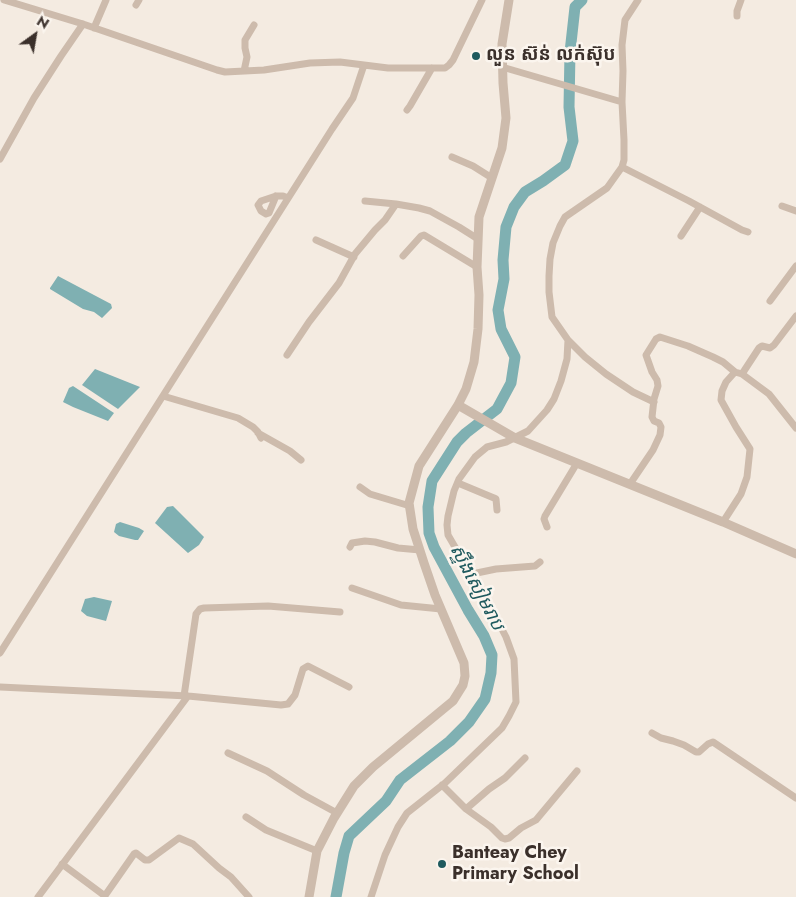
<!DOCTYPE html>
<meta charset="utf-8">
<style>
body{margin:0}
#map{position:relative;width:796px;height:897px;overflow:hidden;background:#f4ebe1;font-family:Jost,sans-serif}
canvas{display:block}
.north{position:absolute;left:10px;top:10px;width:50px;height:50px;-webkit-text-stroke:4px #fbf5ee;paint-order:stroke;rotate:32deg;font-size:14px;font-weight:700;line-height:20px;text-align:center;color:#3b302b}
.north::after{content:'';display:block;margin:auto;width:18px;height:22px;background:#3b302b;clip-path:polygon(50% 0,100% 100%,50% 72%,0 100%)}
</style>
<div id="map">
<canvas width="796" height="897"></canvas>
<div class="north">N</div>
</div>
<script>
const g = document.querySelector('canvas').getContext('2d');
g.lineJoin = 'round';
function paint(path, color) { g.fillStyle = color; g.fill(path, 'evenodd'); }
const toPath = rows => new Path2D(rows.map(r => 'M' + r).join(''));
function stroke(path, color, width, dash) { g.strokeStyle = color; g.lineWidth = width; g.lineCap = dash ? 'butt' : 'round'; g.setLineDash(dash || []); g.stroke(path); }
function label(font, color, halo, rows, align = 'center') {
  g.font = font + ' Jost,"Noto Sans Khmer",sans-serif'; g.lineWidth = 5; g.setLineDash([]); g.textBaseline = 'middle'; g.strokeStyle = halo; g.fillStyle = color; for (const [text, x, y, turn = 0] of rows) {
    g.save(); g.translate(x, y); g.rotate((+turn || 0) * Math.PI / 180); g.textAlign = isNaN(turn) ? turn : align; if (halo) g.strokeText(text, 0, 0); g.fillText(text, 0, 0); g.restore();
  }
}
paint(toPath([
 [58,276,111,304,112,308,102,318,94,312,83,309,50,289,50,288],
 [95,369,140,387,118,409,82,385],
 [73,386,114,413,108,421,73,407,63,402,69,388],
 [173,506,204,537,199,545,188,553,155,523,167,507],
 [120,522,139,528,144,531,138,540,135,540,119,536,114,532,116,524],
 [94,597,112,601,106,621,87,616,81,611,85,599]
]), '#7fb0b2');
stroke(toPath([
 [336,897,344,853,349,836,386,801,400,780,450,741,469,722,485,699,491,673,492,655,484,636,468,610,434,547,429,533,428,507,432,481,457,442,466,433,497,409,511,383,515,357,501,329,498,310,504,279,503,260,506,227,514,207,525,192,543,181,565,165,573,141,569,107,570,52,575,7,582,0]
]), '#7fb0b2', 11);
stroke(toPath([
 [4,0,83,24,217,70,225,72,264,70,310,63,340,62,388,68,445,68,449,65,453,60,482,0],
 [136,5,139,0],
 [737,16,737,11,741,0],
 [94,28,106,0],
 [502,67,622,102],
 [244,71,247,57,245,48,245,40,254,25],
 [407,110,410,106,432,68],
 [452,157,473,166,492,178],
 [0,159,34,98,61,56,83,24],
 [622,167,689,201,742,230,748,232],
 [276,196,269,213,266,214,261,211,258,205,261,201,276,196,283,196,288,198],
 [365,201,396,204],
 [782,206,796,211],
 [681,236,700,207],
 [316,240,354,257],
 [403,256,421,236,424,235,477,267],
 [770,301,796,266],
 [568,340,585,357,606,374,633,392,654,402],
 [287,355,309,322,339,283,355,254,375,230,385,220,396,204,419,208,430,211,459,227,478,239],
 [742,374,759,348,762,346,770,348,774,345,796,316],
 [163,396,238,418,253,427,258,432,261,438],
 [258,433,290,451,301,460],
 [458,483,494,498,496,499,497,510],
 [630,484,653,450,660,435,661,427,659,423,654,421,652,417,654,399,658,386,657,380,652,372,646,355,656,339,660,337,688,346,713,357,723,362,735,372,742,374,769,394,796,428],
 [360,487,370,494,410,506],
 [723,522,741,494,747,477,750,449,736,427,721,400,722,391,726,382,735,372],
 [547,527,544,519,545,516,577,463],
 [350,547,352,543,365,541,375,542,398,548,420,550],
 [472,574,496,569,535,566,540,562],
 [352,588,401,605,441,609],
 [0,653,332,129,353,98,364,65],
 [0,687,188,696,281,705,288,704,295,695,303,669,308,666,349,687],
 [184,696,196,614,200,609,204,608,268,606,340,612],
 [652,733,661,738,673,741,684,745,696,752,699,752,708,744,713,742,796,798],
 [228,753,267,771,304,795,337,813],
 [442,785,466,809,491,827,502,838,505,839,509,838,521,828,536,820,577,771],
 [466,809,489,789,505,778,525,758],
 [246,817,266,830,317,851],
 [62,864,105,896],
 [38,897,188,696],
 [104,897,134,854,136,853,145,860,149,860,179,838,193,844,219,868,231,877,249,897],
 [371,897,385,855,398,827,407,813,445,783,502,728,509,716,516,702,514,659,506,637,494,614,448,535,447,525,448,516,454,491,459,479,475,457,487,447,506,442,528,431,547,410,554,399,561,381,567,359,568,340,552,317,549,292,549,276,550,259,553,243,560,226,565,217,607,188,622,167,624,160,624,140,622,102,623,71,622,45,625,20,638,0]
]), '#cdbbac', 7);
stroke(toPath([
 [458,405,515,438,723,522,796,554],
 [309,897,317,851,334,818,354,786,373,767,453,701,463,685,465,676,464,663,435,595,424,563,413,529,409,503,419,466,458,405,466,389,474,362,478,329,479,295,477,267,479,217,502,148,506,118,503,83,502,44,509,0]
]), '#cdbbac', 9);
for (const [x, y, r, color] of [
 [476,56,5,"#1f5a5e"],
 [442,864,5,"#1f5a5e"]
]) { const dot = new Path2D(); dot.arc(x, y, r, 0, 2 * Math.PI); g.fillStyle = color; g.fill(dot); stroke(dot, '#fbf5ee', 2); }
label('bold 18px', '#3b302b', '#fbf5ee', [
 ["លួន ស៊ន់ លក់ស៊ុប",486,56],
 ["Banteay Chey",452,854],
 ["Primary School",452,875]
], 'left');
label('italic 19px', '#1f5a5e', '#fbf5ee', [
 ["ស្ទឹងសៀមរាប",476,588,62]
]);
</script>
